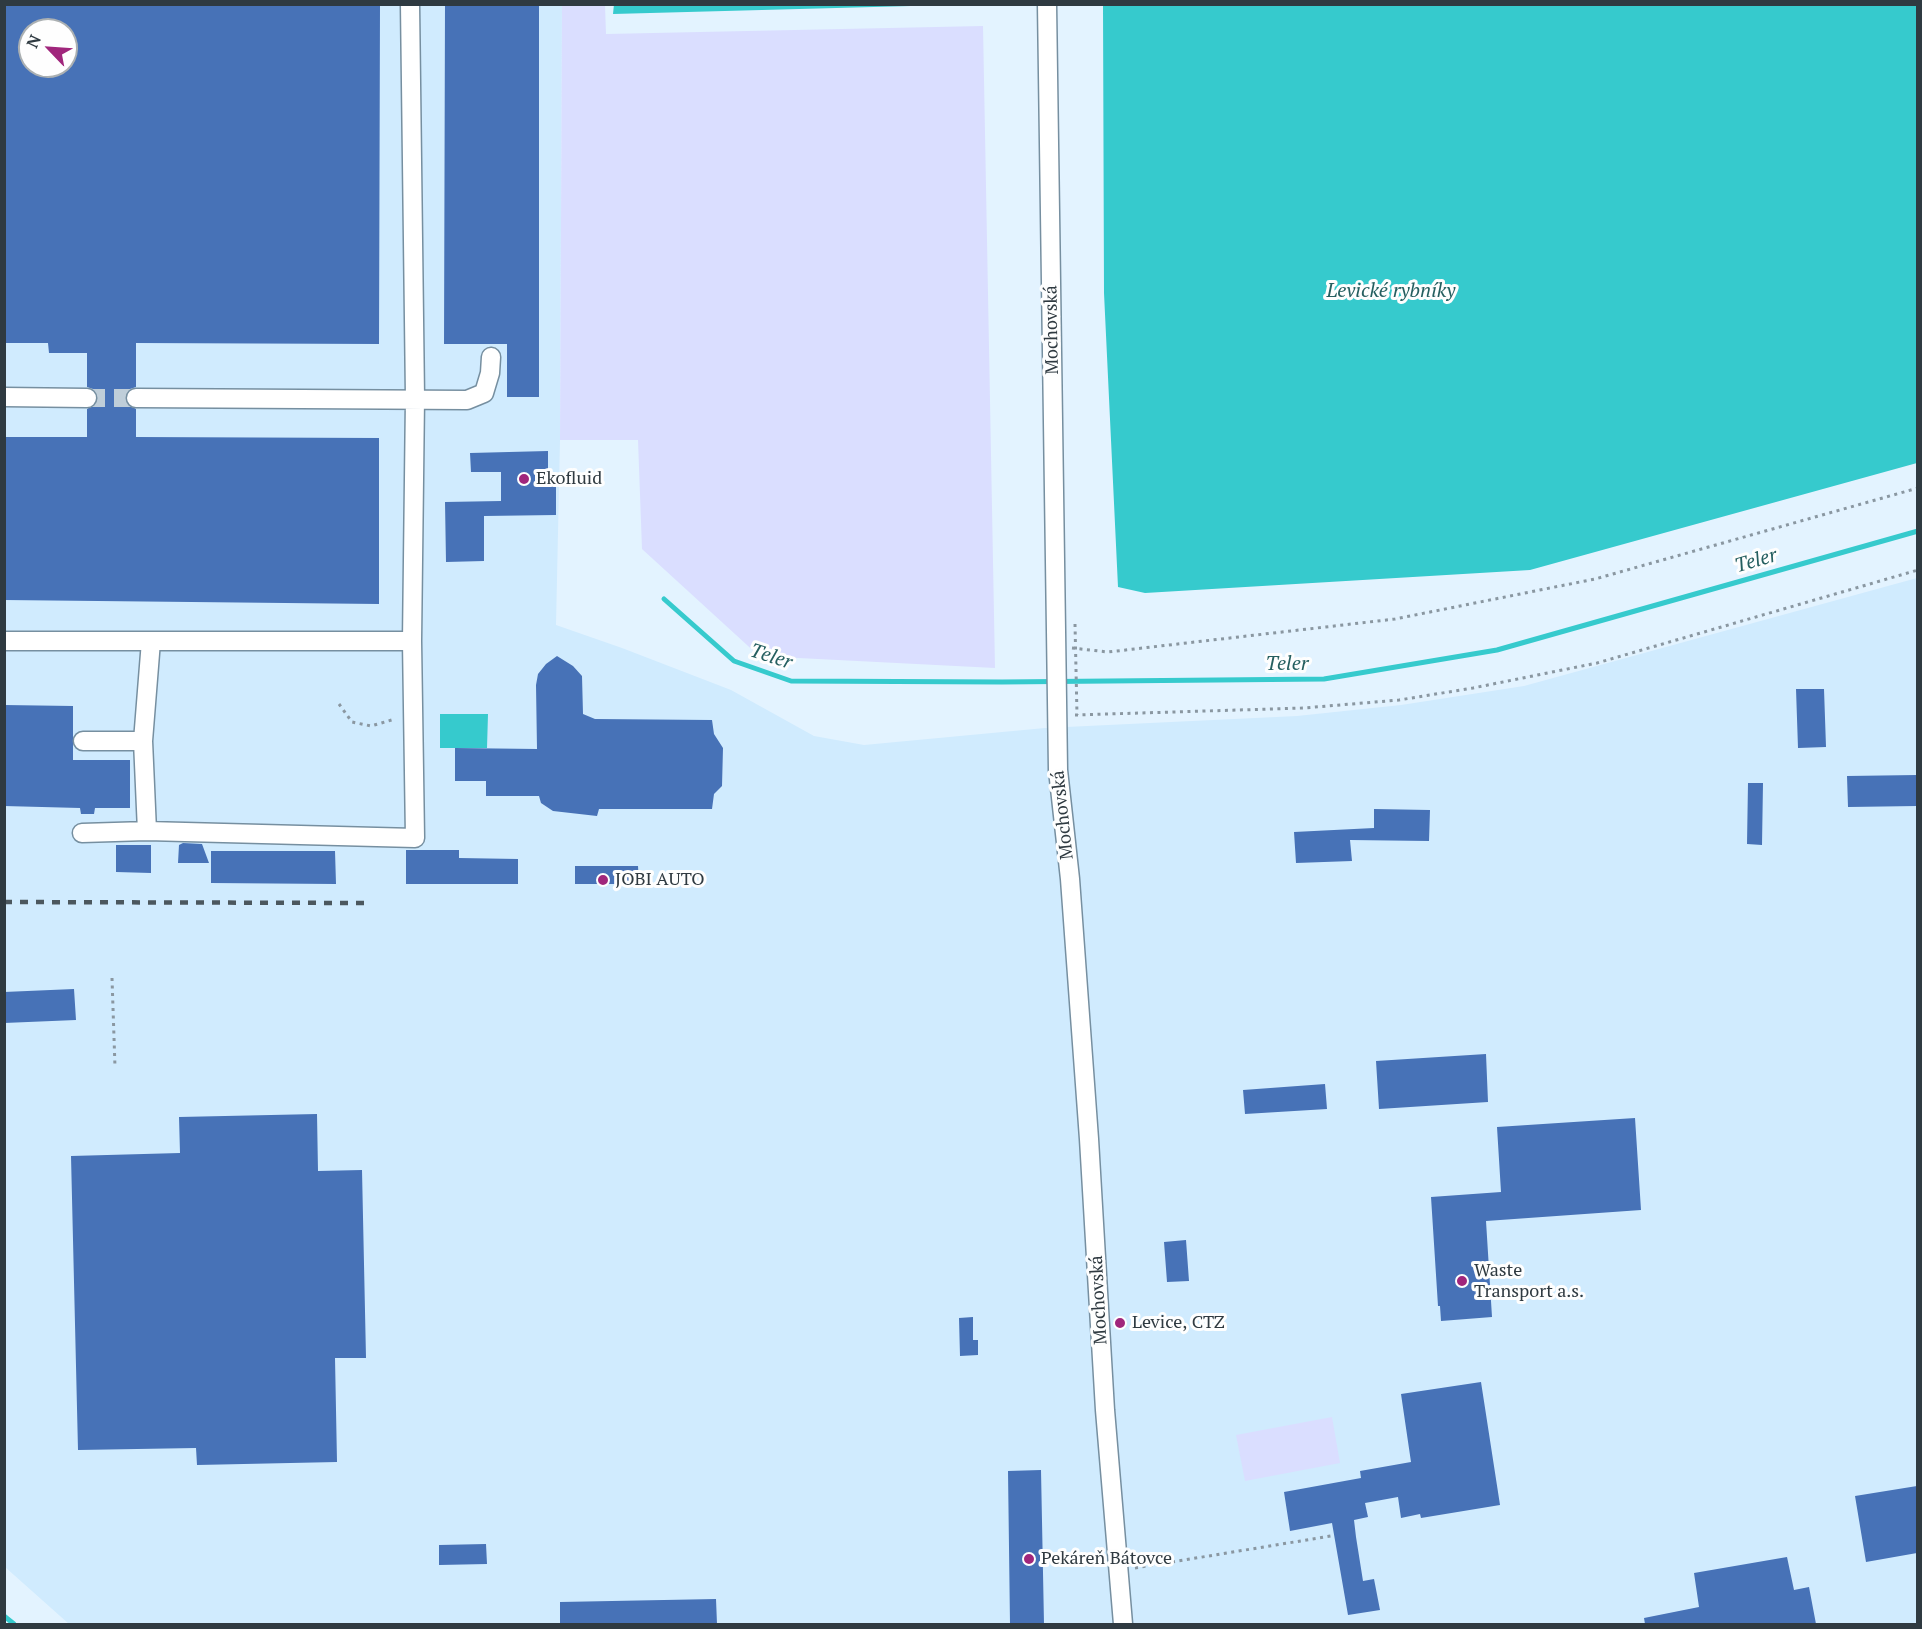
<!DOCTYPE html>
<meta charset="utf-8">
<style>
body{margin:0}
#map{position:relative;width:1922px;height:1629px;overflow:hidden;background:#e3f3ff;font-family:"PT Serif",serif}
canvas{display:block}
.frame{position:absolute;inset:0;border:6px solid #2f3a41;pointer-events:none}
.north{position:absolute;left:18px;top:18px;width:60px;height:60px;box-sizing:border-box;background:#fefefe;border:2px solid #abb0b2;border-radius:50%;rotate:295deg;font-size:16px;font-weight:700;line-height:24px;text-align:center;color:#2f3a41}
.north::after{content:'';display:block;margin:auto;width:21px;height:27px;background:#a0267c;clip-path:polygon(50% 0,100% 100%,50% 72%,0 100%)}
</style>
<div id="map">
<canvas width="1922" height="1629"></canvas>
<div class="frame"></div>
<div class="north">N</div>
</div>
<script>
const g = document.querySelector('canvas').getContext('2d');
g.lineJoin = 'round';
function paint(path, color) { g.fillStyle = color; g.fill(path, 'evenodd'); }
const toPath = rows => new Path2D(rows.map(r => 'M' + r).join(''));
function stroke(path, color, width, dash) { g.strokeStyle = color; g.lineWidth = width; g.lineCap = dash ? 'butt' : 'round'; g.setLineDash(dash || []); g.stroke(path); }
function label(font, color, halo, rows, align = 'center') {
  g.font = font + ' "PT Serif",serif'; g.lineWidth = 6; g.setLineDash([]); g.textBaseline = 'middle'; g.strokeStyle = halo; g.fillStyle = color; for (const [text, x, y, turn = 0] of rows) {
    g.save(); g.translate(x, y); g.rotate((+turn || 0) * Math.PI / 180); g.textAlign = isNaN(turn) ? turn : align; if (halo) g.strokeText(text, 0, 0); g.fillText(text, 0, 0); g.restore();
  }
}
paint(toPath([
 [5,5,562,5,560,440,556,625,622,648,731,690,814,736,864,745,1045,728,1297,716,1401,705,1524,686,1917,578,1917,1624,69,1624,5,1567],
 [30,30,66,30,66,66,30,66]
]), '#d0ebfe');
paint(toPath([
 [562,5,605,5,606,34,983,26,995,668,759,656,642,549,638,440,560,440],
 [1332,1417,1340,1463,1245,1481,1236,1435]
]), '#dadeff');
paint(toPath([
 [614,4,948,4,948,5,613,14],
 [1103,5,1917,5,1917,463,1530,570,1145,593,1118,587,1104,293],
 [440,714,488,714,487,748,440,748]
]), '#36cacd');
stroke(toPath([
 [664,599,734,661,791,681,1002,682,1324,679,1497,650,1918,531],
 [4,1616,14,1624]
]), '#36cacd', 5);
paint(toPath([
 [4,4,380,4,379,344,136,343,136,387,130,389,125,397,127,404,136,409,136,437,379,438,379,604,4,600,4,437,87,437,87,409,96,404,98,398,93,389,87,387,87,353,49,353,48,343,4,343],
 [30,30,66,30,66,66,30,66],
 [445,4,539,4,539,397,507,397,507,344,444,344],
 [548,451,548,485,556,485,556,515,484,516,484,561,446,562,445,502,501,501,501,472,471,472,470,453],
 [557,656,573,666,582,676,583,714,595,719,712,720,714,734,723,748,722,786,714,794,712,809,599,809,597,816,553,811,541,803,539,796,486,796,486,781,455,781,455,748,537,749,536,685,538,674,546,664],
 [1796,689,1824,689,1826,747,1798,748],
 [4,705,73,706,73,760,130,760,130,808,95,808,94,814,81,814,80,808,4,806],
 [1917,775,1917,806,1848,807,1847,776],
 [1748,783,1763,783,1762,845,1747,844],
 [1374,809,1430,810,1429,841,1350,840,1352,861,1296,863,1294,832,1374,828],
 [183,843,202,844,209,863,178,863,179,845],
 [116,845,151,845,151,873,116,872],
 [406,850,459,850,459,858,518,859,518,884,406,884],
 [211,851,335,851,336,884,211,883],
 [575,866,638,866,639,884,575,884],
 [74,989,76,1020,4,1023,4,992],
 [1486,1054,1488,1102,1379,1109,1376,1061],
 [1325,1084,1327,1109,1245,1114,1243,1090],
 [317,1114,318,1171,362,1170,366,1358,335,1358,337,1462,197,1465,196,1448,78,1450,71,1156,180,1153,179,1117],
 [1635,1118,1641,1210,1486,1221,1492,1317,1441,1321,1440,1306,1438,1306,1431,1197,1501,1192,1497,1127],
 [1186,1240,1189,1281,1167,1282,1164,1242],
 [973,1317,973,1340,978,1340,978,1355,960,1356,959,1318],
 [1481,1382,1500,1505,1421,1518,1420,1514,1401,1518,1398,1497,1365,1503,1368,1517,1354,1520,1356,1537,1363,1581,1374,1579,1380,1610,1348,1615,1332,1523,1290,1531,1284,1492,1361,1478,1360,1471,1411,1462,1401,1394],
 [1041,1470,1044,1624,1010,1624,1008,1471],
 [1917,1486,1917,1553,1866,1562,1855,1496],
 [486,1544,487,1564,439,1565,439,1545],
 [1787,1557,1794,1590,1809,1587,1816,1624,1645,1624,1644,1618,1699,1607,1694,1573],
 [716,1599,717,1624,560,1624,560,1602]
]), '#4772b7');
stroke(toPath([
 [87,398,136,398]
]), '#bfced9', 18, [18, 9]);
const minor = toPath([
 [1047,4,1058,770,1070,879,1089,1139,1105,1410,1123,1624],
 [4,397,87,398],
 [136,398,467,400,484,393,490,373,491,357],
 [4,641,412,641],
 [83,741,143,741,151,641],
 [147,831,415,838,412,641,415,398,410,4],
 [82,833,147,831,143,741]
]);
stroke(minor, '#768fa0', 21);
stroke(toPath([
 [1075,624,1077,715],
 [1072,648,1108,652,1395,619,1595,579,1918,488],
 [339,704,352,722,371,726,395,719],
 [1075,715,1304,708,1399,700,1473,688,1597,663,1918,570],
 [112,978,115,1067],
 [1135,1568,1331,1536]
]), '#8a97a1', 3, [3, 4.5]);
stroke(minor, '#fff', 18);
stroke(toPath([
 [4,902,364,903]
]), '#4b575e', 4.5, [8, 8]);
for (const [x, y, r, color] of [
 [524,479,6,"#a0267c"],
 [603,880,6,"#a0267c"],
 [1462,1281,6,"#a0267c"],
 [1120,1323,6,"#a0267c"],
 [1029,1559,6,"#a0267c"]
]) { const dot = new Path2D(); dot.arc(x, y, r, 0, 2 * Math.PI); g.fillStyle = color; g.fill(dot); stroke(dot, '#fefefe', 2); }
label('18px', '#2f3a41', '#fefefe', [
 ["Mochovská",1052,330,-91],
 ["Mochovská",1063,815,-96],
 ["Mochovská",1099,1300,-93]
]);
label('18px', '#2f3a41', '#fefefe', [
 ["Ekofluid",536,479],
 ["JOBI AUTO",615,880],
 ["Waste",1474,1271],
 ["Transport a.s.",1474,1292],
 ["Levice, CTZ",1132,1323],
 ["Pekáreň Bátovce",1041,1559]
], 'left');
label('italic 20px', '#255f60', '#fefefe', [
 ["Levické rybníky",1391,291],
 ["Teler",1756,561,-16],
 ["Teler",771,657,18],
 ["Teler",1287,664]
]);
</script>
